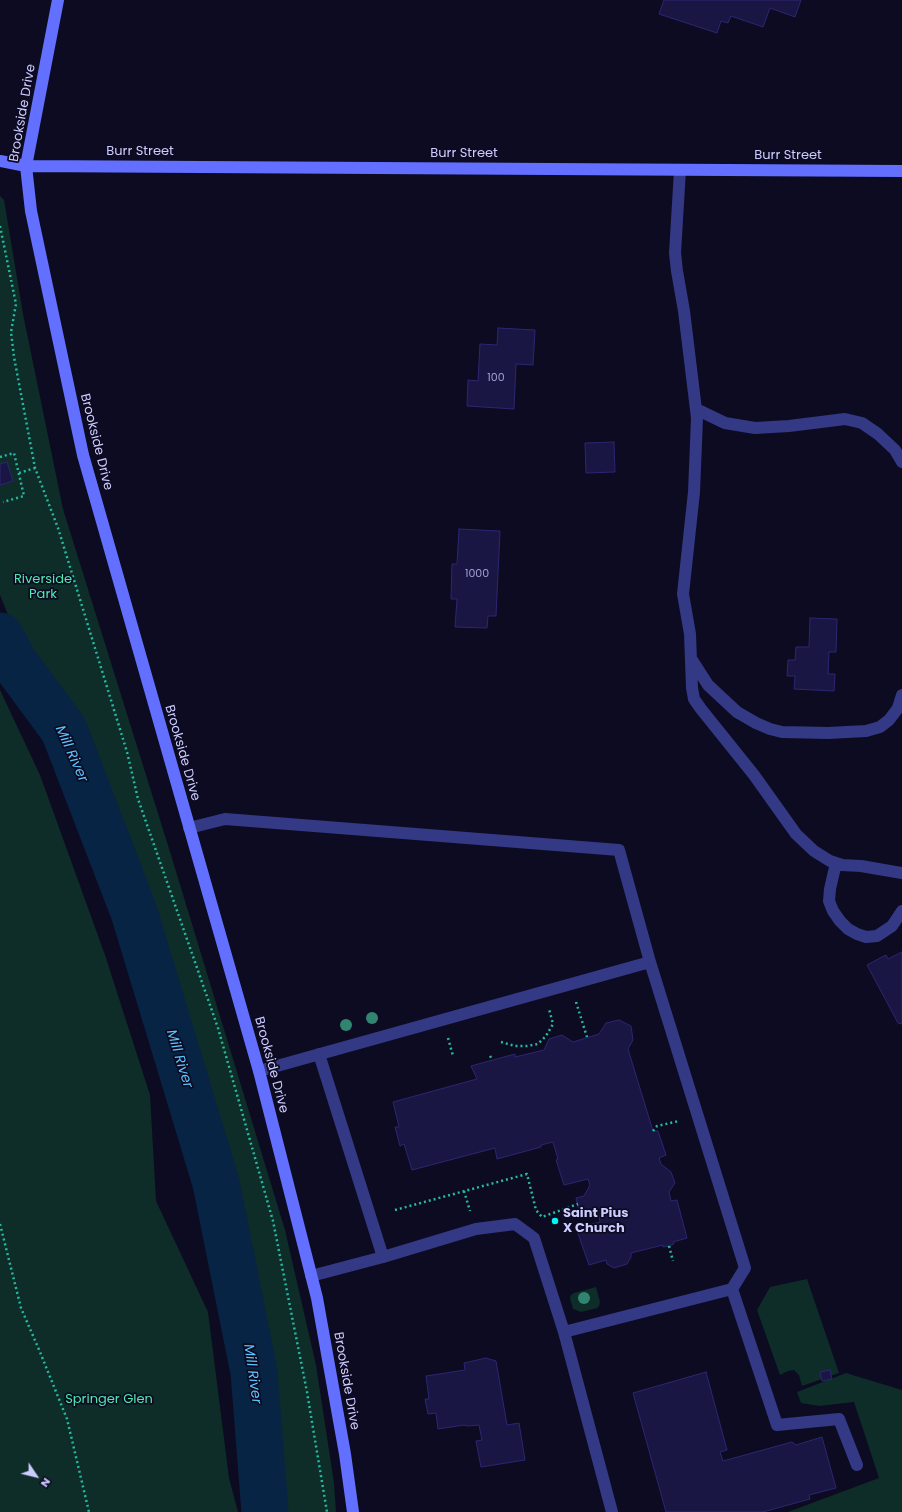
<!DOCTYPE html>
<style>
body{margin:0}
#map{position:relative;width:902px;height:1512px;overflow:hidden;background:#0d0b21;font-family:Poppins,sans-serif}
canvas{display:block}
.north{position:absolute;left:16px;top:1456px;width:40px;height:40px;-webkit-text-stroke:3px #0d0b21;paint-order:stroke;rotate:125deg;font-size:11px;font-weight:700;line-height:16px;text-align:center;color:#ccf}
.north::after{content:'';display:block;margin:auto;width:14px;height:18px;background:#ccf;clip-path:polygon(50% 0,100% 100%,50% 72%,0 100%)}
</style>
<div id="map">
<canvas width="902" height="1512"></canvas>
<div class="north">N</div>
</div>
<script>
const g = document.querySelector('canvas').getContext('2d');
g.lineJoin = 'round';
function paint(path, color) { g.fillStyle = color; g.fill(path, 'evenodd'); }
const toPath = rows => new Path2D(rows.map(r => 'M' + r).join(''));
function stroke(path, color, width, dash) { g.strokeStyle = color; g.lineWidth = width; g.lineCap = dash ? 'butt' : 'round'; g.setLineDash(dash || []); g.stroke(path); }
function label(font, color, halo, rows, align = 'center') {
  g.font = font + ' Poppins,sans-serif'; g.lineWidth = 3.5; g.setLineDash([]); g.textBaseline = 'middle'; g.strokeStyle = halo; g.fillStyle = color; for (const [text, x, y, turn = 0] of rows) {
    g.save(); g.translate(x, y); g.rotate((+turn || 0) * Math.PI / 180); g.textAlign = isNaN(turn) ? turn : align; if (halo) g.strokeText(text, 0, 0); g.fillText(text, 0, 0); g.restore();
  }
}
paint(toPath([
 [0,196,4,200,23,314,63,509,171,855,285,1230,316,1365,334,1483,336,1512,275,1512,258,1340,240,1251,226,1159,166,974,144,898,104,803,79,725,18,640,0,595],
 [0,690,40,775,105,955,150,1095,156,1201,208,1312,229,1478,238,1512,0,1512],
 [807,1279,839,1373,802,1386,799,1375,794,1370,788,1371,780,1375,757,1310,770,1287],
 [596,1287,600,1302,599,1306,597,1308,581,1312,573,1309,570,1298,571,1295,574,1293],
 [846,1373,902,1390,902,1512,788,1512,879,1478,854,1402,819,1406,801,1403,797,1392]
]), '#0e2c28');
stroke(toPath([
 [0,636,14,662,64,730,134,912,216,1183,254,1372,265,1512]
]), '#082444', 47);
const building = toPath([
 [664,0,801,0,795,17,770,8,763,27,731,16,728,23,721,21,717,33,659,14,664,0],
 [498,328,535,330,533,365,516,364,514,409,467,406,468,380,478,381,480,344,497,345,498,328],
 [614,442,615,472,586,473,585,443,614,442],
 [7,462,13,481,0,485,0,464,7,462],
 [459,529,500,531,496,616,488,616,487,628,455,627,457,599,451,599,452,564,457,564,459,529],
 [810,618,837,619,836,652,829,652,828,674,835,674,834,691,794,689,795,676,787,676,788,660,795,660,796,647,809,647,810,618],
 [902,952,902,1024,898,1023,867,965,886,955,888,959,902,952],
 [619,1020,631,1026,633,1040,628,1049,653,1131,658,1131,666,1155,659,1158,661,1164,671,1172,675,1183,669,1192,671,1201,677,1200,687,1238,673,1242,674,1244,669,1246,663,1247,663,1245,631,1253,631,1257,627,1264,614,1268,607,1264,606,1260,589,1265,576,1228,600,1222,599,1215,587,1209,579,1211,576,1198,584,1196,590,1185,588,1179,564,1185,556,1160,558,1159,553,1142,541,1145,541,1147,497,1159,495,1148,412,1170,404,1144,400,1146,395,1127,399,1127,393,1102,477,1079,471,1066,515,1054,515,1057,544,1050,549,1039,562,1035,573,1042,599,1034,606,1023,619,1020],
 [486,1358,496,1361,507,1425,519,1423,525,1460,481,1467,476,1441,482,1440,479,1425,467,1426,464,1425,438,1429,436,1413,428,1414,425,1399,429,1399,426,1376,465,1370,464,1363,486,1358],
 [830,1370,832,1379,822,1381,820,1372,830,1370],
 [706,1372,727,1450,720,1452,723,1461,792,1442,796,1445,822,1437,836,1488,809,1495,810,1499,763,1512,666,1512,633,1393,706,1372]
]);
paint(building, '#1a1644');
stroke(building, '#2d2672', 1);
stroke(toPath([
 [0,226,16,304,11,332,14,357,35,468,58,528,127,752,138,799,218,1028,273,1221,307,1392,327,1512],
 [0,457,14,453,24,496,3,502],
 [19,473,35,468],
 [576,1002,587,1037],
 [448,1038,453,1056],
 [501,1042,515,1046,527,1046,538,1044,546,1036,553,1024,549,1009],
 [490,1056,492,1059],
 [653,1131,657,1126,679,1121],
 [464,1191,470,1211],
 [395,1210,527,1174,536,1210,542,1217,578,1204],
 [0,1224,21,1308,40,1352,67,1419,89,1512],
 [669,1246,673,1261]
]), '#25baa1', 2.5, [2, 3]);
stroke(toPath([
 [680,170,675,253,677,271,684,311,697,418,694,492,683,594,690,634,692,688,694,699,701,709,754,775,796,834,814,851,830,861,842,865,861,866,902,873],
 [696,409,725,423,755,428,789,426,845,419,862,423,878,434,895,450,902,462],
 [692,660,708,685,737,712,756,723,770,729,782,732,828,733,866,731,880,727,889,720,898,708,902,695],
 [189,828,225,819,619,850,650,962],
 [836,863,830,889,829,901,833,911,840,921,848,929,857,934,866,937,877,936,892,926,902,911],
 [319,1054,383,1257],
 [259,1071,650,962,745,1268,732,1289,564,1332],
 [311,1276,383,1257,476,1229,515,1224,534,1238,564,1332,612,1512],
 [732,1289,777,1425,839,1419,857,1465]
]), '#333984', 12);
stroke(toPath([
 [58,0,26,166,31,211,83,455,259,1071,317,1298,345,1454,353,1512],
 [0,161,26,166,902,171]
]), '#6370ff', 12);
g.fillStyle = '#318570';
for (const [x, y] of [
 [372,1018],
 [346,1025],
 [584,1298]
]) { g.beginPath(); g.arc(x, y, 6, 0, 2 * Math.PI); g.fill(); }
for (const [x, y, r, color] of [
 [555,1221,4,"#00f7f4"]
]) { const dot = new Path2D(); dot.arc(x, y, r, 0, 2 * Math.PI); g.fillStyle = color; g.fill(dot); stroke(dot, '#0d0b21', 1.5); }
label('11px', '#a09ed0', null, [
 ["100",496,378],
 ["1000",477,574]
]);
label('13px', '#ccf', '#0d0b21', [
 ["Brookside Drive",23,113,-80],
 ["Burr Street",140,152],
 ["Burr Street",464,154],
 ["Burr Street",788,156],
 ["Brookside Drive",96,442,76],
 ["Brookside Drive",182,753,74],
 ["Brookside Drive",271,1065,75],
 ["Brookside Drive",346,1381,80]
]);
label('13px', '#4fe8b1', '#0d0b21', [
 ["Riverside",43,580],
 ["Park",43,595],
 ["Springer Glen",109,1400]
]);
label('bold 13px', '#ccf', '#0d0b21', [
 ["Saint Pius",563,1214],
 ["X Church",563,1229]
], 'left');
label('italic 14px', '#5ac5ff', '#0d0b21', [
 ["Mill River",71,754,66],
 ["Mill River",179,1059,73],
 ["Mill River",252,1374,82]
]);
</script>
